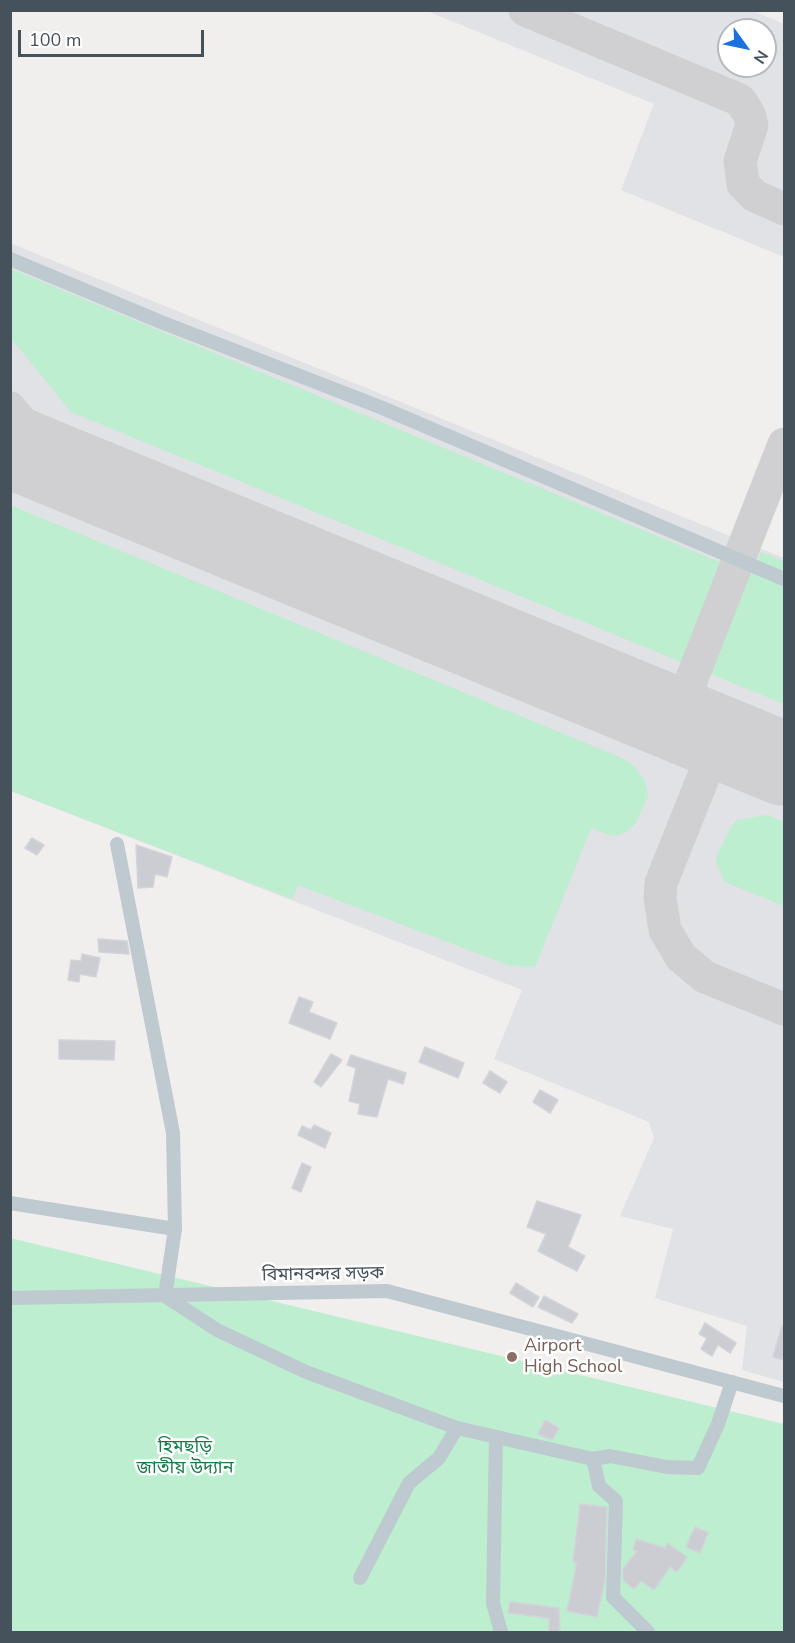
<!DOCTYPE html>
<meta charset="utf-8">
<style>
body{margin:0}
#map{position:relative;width:795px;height:1643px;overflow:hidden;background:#f1eeee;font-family:"Nunito Sans",sans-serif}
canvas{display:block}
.frame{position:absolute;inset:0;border:12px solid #46525b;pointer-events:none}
.north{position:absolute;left:717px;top:18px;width:60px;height:60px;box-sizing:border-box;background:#fff;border:2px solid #b5babd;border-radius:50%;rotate:123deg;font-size:16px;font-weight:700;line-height:24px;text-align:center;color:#46525b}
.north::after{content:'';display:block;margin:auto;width:21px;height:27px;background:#1a72df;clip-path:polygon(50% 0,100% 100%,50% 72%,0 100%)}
.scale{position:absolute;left:18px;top:30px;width:186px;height:27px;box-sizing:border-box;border:3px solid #46525b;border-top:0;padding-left:8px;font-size:18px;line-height:21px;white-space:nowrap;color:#46525b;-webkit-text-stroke:4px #fff;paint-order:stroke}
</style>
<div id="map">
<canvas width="795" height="1643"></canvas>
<div class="frame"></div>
<div class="north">N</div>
<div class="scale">100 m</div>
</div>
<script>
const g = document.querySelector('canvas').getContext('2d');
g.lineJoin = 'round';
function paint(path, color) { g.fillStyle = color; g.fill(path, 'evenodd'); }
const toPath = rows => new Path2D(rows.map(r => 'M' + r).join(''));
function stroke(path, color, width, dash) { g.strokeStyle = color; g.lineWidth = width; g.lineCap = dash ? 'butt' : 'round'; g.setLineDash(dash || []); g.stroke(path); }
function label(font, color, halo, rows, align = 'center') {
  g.font = font + ' "Nunito Sans","Noto Sans Bengali",sans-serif'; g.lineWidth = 5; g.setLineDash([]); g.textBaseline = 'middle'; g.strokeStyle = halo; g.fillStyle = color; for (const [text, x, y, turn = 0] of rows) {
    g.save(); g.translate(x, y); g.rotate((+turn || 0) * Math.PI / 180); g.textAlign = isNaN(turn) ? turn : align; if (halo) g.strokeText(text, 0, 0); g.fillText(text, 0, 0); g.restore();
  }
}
paint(toPath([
 [753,11,784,24,784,257,621,190,654,104,427,11],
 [729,30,765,30,765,66,729,66],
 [10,243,784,558,784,1382,742,1370,747,1326,655,1298,673,1229,620,1216,654,1138,649,1122,494,1059,522,990,11,791]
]), '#e0e2e6');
paint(toPath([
 [11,269,751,575,761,552,784,561,784,704,71,412,11,338],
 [10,505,622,758,634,766,645,781,648,796,636,823,625,833,613,836,591,828,535,967,508,965,298,885,292,899,11,791],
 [767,815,784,822,784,906,725,882,717,864,716,857,731,827,737,820],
 [10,1238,784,1424,784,1632,11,1632]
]), '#bceecf');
stroke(toPath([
 [10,1632,11,1632]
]), '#89d8eb', 4);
stroke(toPath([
 [525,10,740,100,749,114,752,125,740,161,743,184,755,196,784,209],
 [10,408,51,457,75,473],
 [676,719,784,444],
 [684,723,696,731,707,746,709,756,705,773,716,759,724,754,742,749,751,750],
 [705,773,661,883,660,898,665,930,681,957,705,977,784,1009]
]), '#d0d0d3', 33);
stroke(toPath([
 [10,446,784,764]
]), '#d0d0d3', 84);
const building = toPath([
 [32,838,44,845,37,855,25,848,32,838],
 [136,845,172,857,167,877,155,874,153,887,138,888,136,845],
 [98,939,127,941,129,954,99,952,98,939],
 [82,954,100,958,96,977,80,974,79,982,68,980,71,960,81,961,82,954],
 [299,997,313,1002,309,1012,337,1023,330,1039,289,1023,299,997],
 [59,1040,115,1041,114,1060,59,1059,59,1040],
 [425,1047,464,1063,458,1078,419,1062,425,1047],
 [331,1054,342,1060,321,1087,314,1082,331,1054],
 [351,1055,406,1073,403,1084,388,1079,377,1117,358,1114,360,1104,349,1101,356,1068,347,1065,351,1055],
 [490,1071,507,1082,500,1093,483,1083,490,1071],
 [540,1090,558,1100,550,1113,533,1102,540,1090],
 [314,1125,331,1133,325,1148,298,1135,302,1126,311,1130,314,1125],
 [302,1163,311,1167,301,1192,292,1188,302,1163],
 [537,1201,581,1215,568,1247,585,1256,577,1271,538,1251,546,1234,527,1227,537,1201],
 [516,1283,539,1297,533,1307,510,1293,516,1283],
 [544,1296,578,1314,572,1323,538,1307,544,1296],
 [705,1323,736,1343,730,1353,718,1345,712,1356,701,1349,707,1338,699,1334,705,1323],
 [782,1326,784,1327,784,1360,773,1357,782,1326],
 [545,1420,559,1428,552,1440,538,1434,545,1420],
 [580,1504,607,1507,605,1580,597,1617,567,1611,577,1563,573,1562,580,1504],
 [695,1527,708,1533,700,1553,686,1547,695,1527],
 [636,1539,665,1548,667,1543,687,1557,677,1572,670,1567,654,1590,641,1581,634,1589,623,1580,623,1569,637,1551,633,1550,636,1539],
 [510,1602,559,1608,560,1632,549,1632,549,1618,508,1613,510,1602]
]);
paint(building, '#cbcdd3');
stroke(building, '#d2d4da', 1.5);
stroke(toPath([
 [10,259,161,322,380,407,784,579],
 [117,844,173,1133,175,1229],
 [10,1203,175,1229,165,1296,217,1330,306,1372,457,1428,593,1459,599,1486,616,1501,613,1597,648,1632],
 [10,1298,387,1291,784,1396],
 [496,1437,493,1603,501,1632],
 [593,1459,610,1456,667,1467,698,1468,718,1424,732,1382],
 [360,1578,409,1483,439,1458,457,1428]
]), '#bec9d0', 14);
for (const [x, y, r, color] of [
 [512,1357,6,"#8d6e63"]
]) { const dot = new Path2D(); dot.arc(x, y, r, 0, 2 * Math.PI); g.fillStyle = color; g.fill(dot); stroke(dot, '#fff', 2); }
label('18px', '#46525b', '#fff', [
 ["বিমানবন্দর সড়ক",323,1275,-1]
]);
label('18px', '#785e54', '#fff', [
 ["Airport",524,1347],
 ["High School",524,1368]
], 'left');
label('18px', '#177c49', '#fff', [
 ["হিমছড়ি",185,1448],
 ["জাতীয় উদ্যান",185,1469]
]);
</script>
